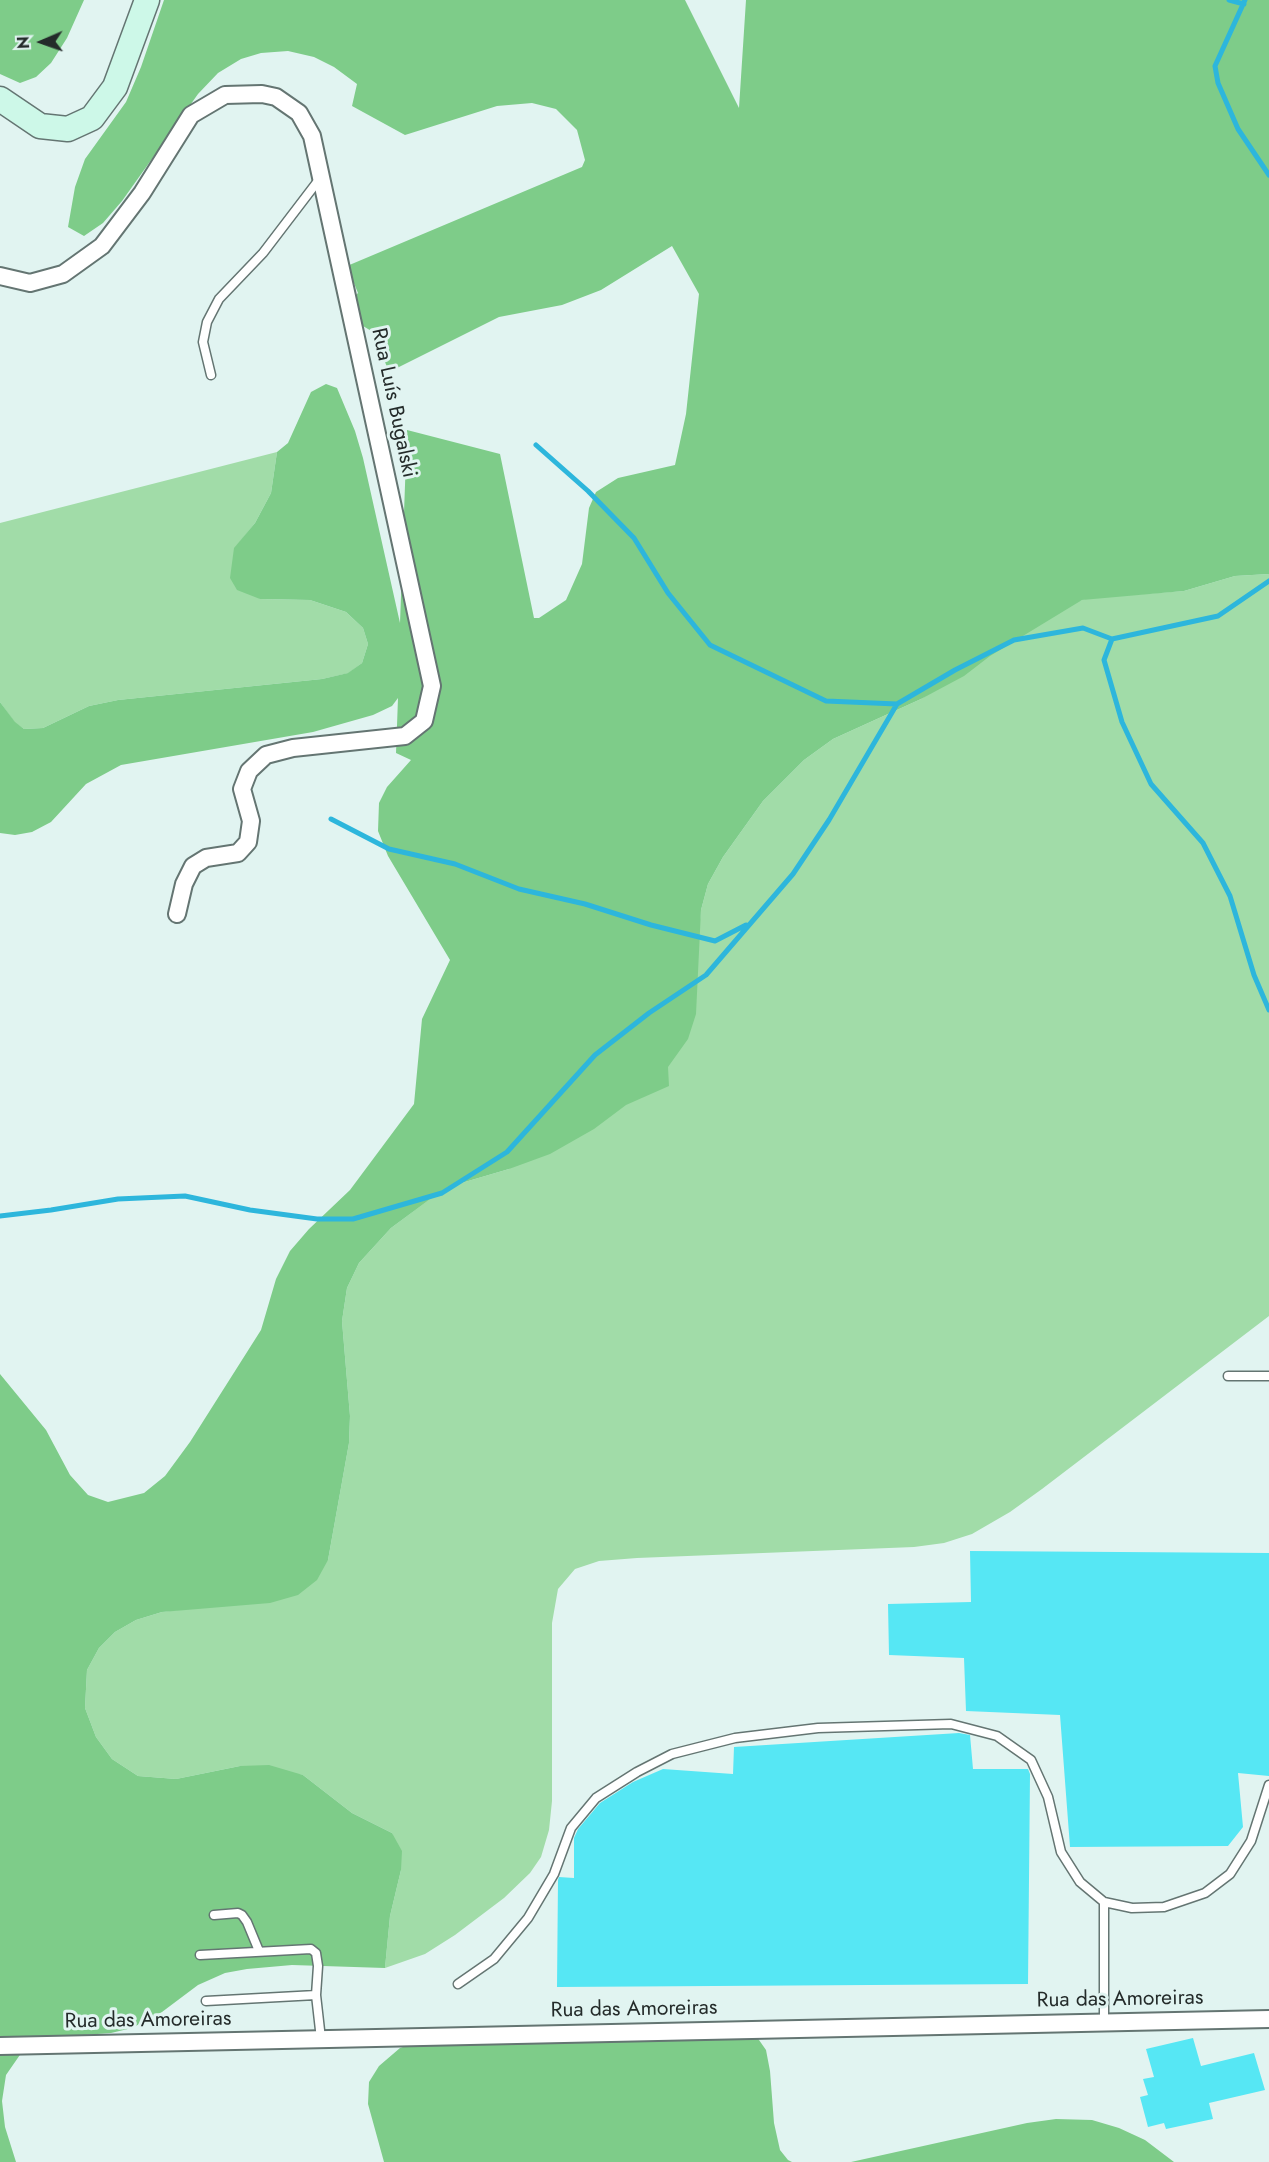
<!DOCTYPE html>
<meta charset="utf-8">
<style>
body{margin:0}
#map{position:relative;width:1269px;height:2162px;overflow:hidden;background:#e1f4f1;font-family:Jost,sans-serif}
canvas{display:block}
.north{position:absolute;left:12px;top:12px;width:60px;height:60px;-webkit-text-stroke:4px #e1f4f1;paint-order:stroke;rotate:268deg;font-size:16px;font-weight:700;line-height:24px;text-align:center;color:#242b2a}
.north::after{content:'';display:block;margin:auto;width:21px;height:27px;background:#242b2a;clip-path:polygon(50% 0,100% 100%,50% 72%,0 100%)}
</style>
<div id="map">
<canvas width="1269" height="2162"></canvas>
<div class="north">N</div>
</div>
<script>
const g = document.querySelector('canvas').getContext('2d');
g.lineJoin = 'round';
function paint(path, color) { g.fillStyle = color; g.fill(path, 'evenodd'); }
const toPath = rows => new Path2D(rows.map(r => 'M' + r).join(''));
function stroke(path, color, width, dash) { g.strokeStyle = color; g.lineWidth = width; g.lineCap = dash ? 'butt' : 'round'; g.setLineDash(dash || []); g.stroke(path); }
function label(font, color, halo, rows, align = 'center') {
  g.font = font + ' Jost,sans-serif'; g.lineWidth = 6; g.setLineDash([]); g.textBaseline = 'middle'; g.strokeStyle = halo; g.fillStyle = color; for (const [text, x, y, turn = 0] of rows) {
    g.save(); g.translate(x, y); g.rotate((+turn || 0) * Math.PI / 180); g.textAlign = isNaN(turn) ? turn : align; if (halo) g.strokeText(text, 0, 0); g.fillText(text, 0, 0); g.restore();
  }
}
paint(toPath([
 [277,452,271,493,255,523,235,548,260,599,310,600,346,612,363,628,368,644,362,663,349,673,322,679,118,700,89,706,43,728,24,729,15,723,0,702,0,523],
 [1269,574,1269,1316,1042,1489,1010,1512,972,1534,944,1543,914,1547,637,1558,599,1561,575,1569,558,1589,552,1623,552,1801,549,1830,541,1857,530,1873,504,1898,455,1935,425,1954,385,1968,390,1916,401,1870,392,1833,352,1813,303,1775,240,1766,176,1779,138,1776,112,1759,96,1737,85,1708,87,1670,99,1648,115,1632,136,1620,162,1612,193,1608,328,1560,349,1443,350,1416,342,1321,347,1288,359,1263,391,1228,438,1193,458,1184,509,1169,698,939,701,910,708,884,723,857,763,801,804,760,833,739,921,699,1060,606,1089,598,1184,591,1235,576]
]), '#a1dca8');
paint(toPath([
 [0,0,84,0,67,38,51,63,36,77,20,83,0,74],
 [164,0,685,0,739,108,746,0,1269,0,1269,574,1235,576,1184,591,1082,600,990,656,964,676,921,699,833,739,804,760,763,801,723,857,708,884,701,910,696,1014,688,1039,668,1067,669,1086,626,1105,594,1129,550,1154,509,1169,458,1184,437,1194,391,1228,359,1263,347,1288,342,1321,350,1416,349,1443,328,1560,317,1580,298,1595,270,1603,162,1612,136,1620,115,1632,99,1648,87,1670,85,1708,96,1737,112,1759,138,1776,176,1779,240,1766,269,1765,303,1775,352,1813,392,1833,402,1851,401,1870,390,1916,385,1968,292,1965,247,1969,225,1973,198,1985,162,2012,132,2028,111,2033,57,2037,24,2049,6,2075,2,2101,5,2127,16,2162,0,2162,0,1374,46,1430,70,1475,88,1495,108,1502,144,1493,165,1476,190,1442,261,1330,276,1279,290,1251,309,1229,350,1190,414,1104,422,1019,450,960,388,856,378,831,379,803,387,787,411,760,396,753,398,698,392,706,373,715,313,732,121,765,86,784,51,822,32,832,15,835,0,833,0,702,15,722,24,729,43,728,89,706,118,700,322,679,348,673,362,663,368,644,363,628,346,612,310,600,260,599,237,590,230,578,234,548,255,523,271,493,277,452,288,443,311,392,326,384,337,388,355,431,363,458,400,623,407,430,500,454,534,618,539,618,566,600,582,564,589,508,596,492,618,478,675,465,686,414,699,294,672,246,601,290,562,305,499,317,389,372,373,332,353,320,352,299,358,293,347,266,582,167,585,160,577,130,556,109,532,103,497,106,405,135,352,106,357,84,334,67,314,57,288,51,261,53,241,59,218,73,198,94,122,201,103,223,84,236,68,227,75,187,85,159,126,102,141,67],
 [708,2022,736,2024,752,2030,766,2050,770,2071,774,2123,780,2150,788,2160,792,2162,384,2162,368,2104,369,2082,379,2066,400,2048,426,2039,588,2031],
 [1056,2119,1092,2120,1119,2128,1145,2140,1174,2162,851,2162,1027,2123]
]), '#7ecc89');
stroke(toPath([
 [1229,0,1244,4],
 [1245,0,1215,66,1218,83,1238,129,1269,175],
 [536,445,588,491,634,538,668,593,710,645,826,701,897,704],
 [1112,639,1104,660,1122,722,1151,784,1203,843,1230,896,1254,975,1269,1010],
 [331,819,389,849,455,864,519,889,585,904,651,925,715,941,746,925],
 [0,1216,51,1210,118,1199,185,1196,250,1210,317,1219,353,1219,442,1193,507,1152,595,1055,649,1013,706,975,793,874,829,820,897,704,955,670,1014,640,1083,628,1112,639,1218,616,1269,581]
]), '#2db6dc', 5);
paint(toPath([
 [970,1551,1269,1553,1269,1776,1238,1773,1243,1827,1228,1846,1070,1847,1060,1715,966,1711,964,1658,889,1655,888,1604,971,1602],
 [959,1733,970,1735,973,1769,1028,1769,1030,1774,1028,1984,557,1987,558,1880,559,1877,574,1878,574,1838,578,1829,600,1803,633,1782,663,1769,733,1774,734,1747],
 [1193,2038,1201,2066,1254,2053,1265,2090,1209,2103,1213,2119,1166,2129,1164,2123,1148,2127,1140,2097,1148,2095,1143,2079,1154,2077,1146,2049]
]), '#56e7f4');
const service = toPath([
 [211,375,203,342,207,322,219,299,263,253,321,177],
 [1228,1376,1269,1376],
 [214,1915,238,1913,242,1915,247,1922,259,1951],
 [200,1955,311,1949,316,1953,318,1966,316,1995],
 [458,1984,494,1959,528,1918,554,1874,571,1828,596,1798,637,1772,672,1754,735,1738,818,1728,951,1724,997,1736,1031,1760,1048,1797,1061,1852,1080,1882,1104,1902],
 [206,2001,316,1995,321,2039],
 [1104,2022,1104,1902,1132,1908,1164,1907,1205,1893,1230,1874,1251,1841,1269,1785]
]);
const minor = toPath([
 [0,276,30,283,63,274,102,246,142,193,191,115,225,95,262,94,276,97,299,113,312,136,432,686,424,721,405,736,293,748,266,755,249,771,242,789,251,821,248,842,238,853,206,858,193,866,184,884,177,914],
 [0,2046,1269,2019]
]);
const secondary = toPath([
 [0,99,40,126,68,129,92,118,115,87,147,0]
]);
stroke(service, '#647572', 11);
stroke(minor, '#647572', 20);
stroke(secondary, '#647572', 27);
stroke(service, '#fff', 8);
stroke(minor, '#fff', 16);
stroke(secondary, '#cdf8e8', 24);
label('21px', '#242b2a', '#e1f4f1', [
 ["Rua Luís Bugalski",393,403,78],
 ["Rua das Amoreiras",1120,2000,-1],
 ["Rua das Amoreiras",634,2010,-1],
 ["Rua das Amoreiras",148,2021,-1]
]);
</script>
